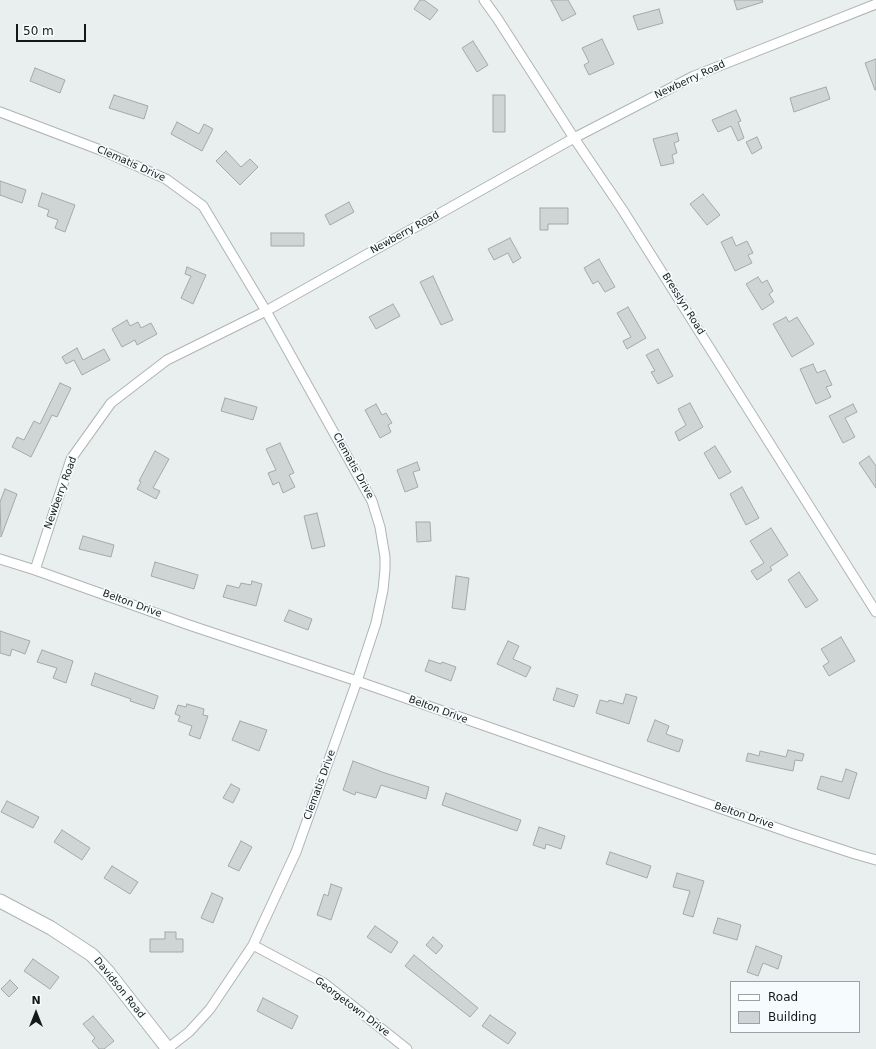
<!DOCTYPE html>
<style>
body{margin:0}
#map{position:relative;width:876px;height:1049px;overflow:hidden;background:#e9efef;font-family:"DejaVu Sans",sans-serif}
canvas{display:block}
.legend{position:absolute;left:730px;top:981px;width:130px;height:52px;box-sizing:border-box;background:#f6fcfd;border:1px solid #9ca1a1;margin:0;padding:5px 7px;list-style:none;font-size:12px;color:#151818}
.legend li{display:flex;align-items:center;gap:8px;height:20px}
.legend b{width:20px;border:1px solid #9ca1a1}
.north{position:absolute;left:16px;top:993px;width:40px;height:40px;-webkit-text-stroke:3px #f6fcfd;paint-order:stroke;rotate:0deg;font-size:11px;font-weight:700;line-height:16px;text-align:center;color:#151818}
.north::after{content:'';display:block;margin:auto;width:14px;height:18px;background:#151818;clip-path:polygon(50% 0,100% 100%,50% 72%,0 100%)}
.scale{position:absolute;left:16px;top:24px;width:70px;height:18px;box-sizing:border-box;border:2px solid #151818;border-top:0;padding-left:5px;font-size:12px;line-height:14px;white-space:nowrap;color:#151818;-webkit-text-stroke:3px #f6fcfd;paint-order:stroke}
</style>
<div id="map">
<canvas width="876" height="1049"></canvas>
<ul class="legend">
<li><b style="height:5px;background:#fff"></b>Road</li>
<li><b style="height:11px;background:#cfd5d5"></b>Building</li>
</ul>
<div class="north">N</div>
<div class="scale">50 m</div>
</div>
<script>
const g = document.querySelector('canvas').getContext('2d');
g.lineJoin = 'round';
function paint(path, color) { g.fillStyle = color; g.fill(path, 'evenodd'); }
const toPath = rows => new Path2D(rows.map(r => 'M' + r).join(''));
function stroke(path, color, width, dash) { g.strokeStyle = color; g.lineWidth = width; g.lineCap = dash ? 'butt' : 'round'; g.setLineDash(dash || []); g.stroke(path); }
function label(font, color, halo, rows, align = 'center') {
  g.font = font + ' "DejaVu Sans",sans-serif'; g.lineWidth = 3.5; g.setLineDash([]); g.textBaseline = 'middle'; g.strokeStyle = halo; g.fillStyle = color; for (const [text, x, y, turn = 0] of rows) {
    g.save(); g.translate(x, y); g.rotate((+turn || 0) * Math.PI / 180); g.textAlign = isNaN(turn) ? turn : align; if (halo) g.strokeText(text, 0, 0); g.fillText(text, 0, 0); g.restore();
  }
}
const building = toPath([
 [420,0,424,0,438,10,430,20,414,9,420,0],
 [551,0,568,0,576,14,562,21,551,0],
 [734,0,762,0,763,2,737,10,734,0],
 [659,9,663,23,638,30,633,16,659,9],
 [602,39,614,64,589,75,584,65,589,62,582,48,602,39],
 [473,41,488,65,477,72,462,48,473,41],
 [876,59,876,90,875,90,865,63,876,59],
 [35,68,65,80,60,93,30,81,35,68],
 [826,87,830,99,794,112,790,98,826,87],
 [114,95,148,106,144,119,109,108,114,95],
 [493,95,505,95,505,132,493,132,493,95],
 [736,110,741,121,738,122,744,138,738,141,731,126,718,132,712,120,736,110],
 [177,122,199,134,204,124,213,129,202,151,171,134,177,122],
 [677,133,679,141,674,143,677,153,672,155,674,163,661,166,653,139,677,133],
 [757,137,762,148,752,154,746,142,757,137],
 [226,151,241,167,250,159,258,167,240,185,216,161,226,151],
 [0,181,26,190,22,203,0,195,0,181],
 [42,193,75,205,65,232,55,228,58,220,47,216,49,210,38,206,42,193],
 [703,194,720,215,707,225,690,204,703,194],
 [349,202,354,212,330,225,325,215,349,202],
 [540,208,568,208,568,224,548,224,548,230,540,230,540,208],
 [271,233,304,233,304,246,271,246,271,233],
 [732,237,736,246,747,241,753,253,748,255,752,263,735,271,721,242,732,237],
 [510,238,521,258,513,263,508,253,494,260,488,249,510,238],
 [599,259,615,287,605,292,598,281,593,284,584,268,599,259],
 [187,267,206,275,193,304,181,298,191,276,185,274,187,267],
 [433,276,453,320,441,325,420,282,433,276],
 [758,277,762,283,767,280,773,291,769,294,774,302,762,310,746,284,758,277],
 [393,304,400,316,376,329,369,317,393,304],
 [628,307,646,338,627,349,623,341,631,337,617,313,628,307],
 [786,317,789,322,797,317,814,344,792,357,773,324,786,317],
 [127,320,130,326,138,322,141,328,151,323,157,334,137,345,135,340,122,347,112,329,127,320],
 [77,348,83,360,104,349,110,360,82,375,74,360,66,364,62,357,77,348],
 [658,349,673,376,658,384,651,372,655,371,646,355,658,349],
 [813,364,817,373,825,370,832,385,826,387,831,397,816,404,800,369,813,364],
 [60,383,71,388,57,417,52,415,31,457,12,447,17,437,24,440,34,421,40,424,60,383],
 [225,398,257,407,253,420,221,411,225,398],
 [690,403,703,427,679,441,675,432,686,425,678,409,690,403],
 [376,404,382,415,386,413,392,423,388,425,391,432,380,438,365,410,376,404],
 [853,404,857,412,845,418,855,437,843,443,829,416,853,404],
 [280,443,294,473,289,475,295,487,283,493,279,482,273,485,268,473,276,470,266,449,280,443],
 [715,446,731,472,719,479,704,453,715,446],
 [155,451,169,459,153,488,160,491,156,499,137,489,141,482,139,481,155,451],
 [869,456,876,466,876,488,859,463,869,456],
 [417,462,420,470,413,472,418,487,405,492,397,470,417,462],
 [742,487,759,518,746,525,730,494,742,487],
 [5,489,17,494,1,537,0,502,5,489],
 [317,513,325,546,312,549,304,516,317,513],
 [416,522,430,522,431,541,417,542,416,522],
 [771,528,788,555,770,567,772,570,757,580,751,571,764,563,750,541,771,528],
 [83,536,114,545,111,557,79,549,83,536],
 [155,562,198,575,194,589,151,576,155,562],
 [799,572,818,600,806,608,788,580,799,572],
 [456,576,469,578,465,610,452,608,456,576],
 [252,581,262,584,256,606,223,597,227,585,239,588,241,583,251,585,252,581],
 [289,610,312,619,308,630,284,621,289,610],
 [0,631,30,641,25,654,12,649,10,656,0,653,0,631],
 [841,637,855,661,829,676,823,666,829,662,821,649,841,637],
 [508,641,519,646,513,659,531,667,526,677,497,664,508,641],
 [42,650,73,661,66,683,53,678,57,668,37,662,42,650],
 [429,660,441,664,442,662,456,667,451,681,425,671,429,660],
 [95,673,158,696,154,709,130,701,131,699,91,685,95,673],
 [557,688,578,695,574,707,553,700,557,688],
 [626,694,637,697,629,724,596,713,600,700,608,702,609,700,623,704,626,694],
 [187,704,204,709,203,715,208,716,200,739,189,735,192,726,178,721,180,716,175,714,178,705,186,707,187,704],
 [655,720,669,726,666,734,683,740,679,752,647,741,655,720],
 [240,721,267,730,259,751,232,740,240,721],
 [788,750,804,754,802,761,795,760,793,771,746,761,748,753,759,756,760,751,786,757,788,750],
 [353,761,385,773,429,787,426,799,381,785,376,798,356,792,355,795,343,790,353,761],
 [846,769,857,773,849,799,817,789,821,776,842,782,846,769],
 [231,784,240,789,233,803,223,798,231,784],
 [446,793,521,820,517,831,442,805,446,793],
 [7,801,39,817,33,828,1,812,7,801],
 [539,827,565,836,561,849,546,844,545,849,533,845,539,827],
 [62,830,90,848,82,860,54,842,62,830],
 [241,841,252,847,239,871,228,866,241,841],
 [610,852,651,866,647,878,606,864,610,852],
 [112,866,138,882,130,894,104,878,112,866],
 [677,873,704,881,693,917,683,914,690,891,673,887,677,873],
 [331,884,342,888,331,920,317,915,324,894,328,896,331,884],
 [212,893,223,898,213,923,201,918,212,893],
 [718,918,741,925,737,940,713,933,718,918],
 [375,926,398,942,391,953,367,937,375,926],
 [165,932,176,932,176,939,183,939,183,952,150,952,150,939,165,939,165,932],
 [433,937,443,946,436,954,426,945,433,937],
 [756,946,782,956,778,969,763,963,758,976,747,972,756,946],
 [414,955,478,1008,470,1017,405,966,414,955],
 [33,959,59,977,50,989,24,971,33,959],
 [10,980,18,988,9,997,1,989,10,980],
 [263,998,298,1016,292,1029,257,1011,263,998],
 [490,1015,516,1033,508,1044,482,1026,490,1015],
 [93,1016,114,1041,104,1049,99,1049,92,1041,95,1038,83,1024,93,1016]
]);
paint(building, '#cfd5d5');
stroke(building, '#a3a9a9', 1);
const street = toPath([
 [484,0,497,18,574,138,622,209,876,612],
 [0,112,103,151,166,179,203,206,266,311,372,501,380,527,385,557,385,569,383,590,376,623,357,681,296,852,253,945,210,1009,189,1032,167,1049],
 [0,559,35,570,189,625,357,681,791,833,855,854,876,860],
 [35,570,71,459,111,403,167,360,266,311,574,138,694,76,876,4],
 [253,945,324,983,407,1049]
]);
const secondary = toPath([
 [0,901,51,928,92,955,108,972,168,1049]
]);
stroke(street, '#aeb4b4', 11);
stroke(secondary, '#aeb4b4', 15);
stroke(street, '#fff', 9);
stroke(secondary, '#fff', 13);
label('10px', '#151818', '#f6fcfd', [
 ["Newberry Road",690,80,-25],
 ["Clematis Drive",131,164,24],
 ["Newberry Road",405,233,-29],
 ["Bresslyn Road",683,304,58],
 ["Clematis Drive",353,466,61],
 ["Newberry Road",61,493,-70],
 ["Belton Drive",132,604,20],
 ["Belton Drive",438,710,20],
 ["Clematis Drive",320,785,-70],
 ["Belton Drive",744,816,19],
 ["Davidson Road",119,988,51],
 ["Georgetown Drive",352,1007,37]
]);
</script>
